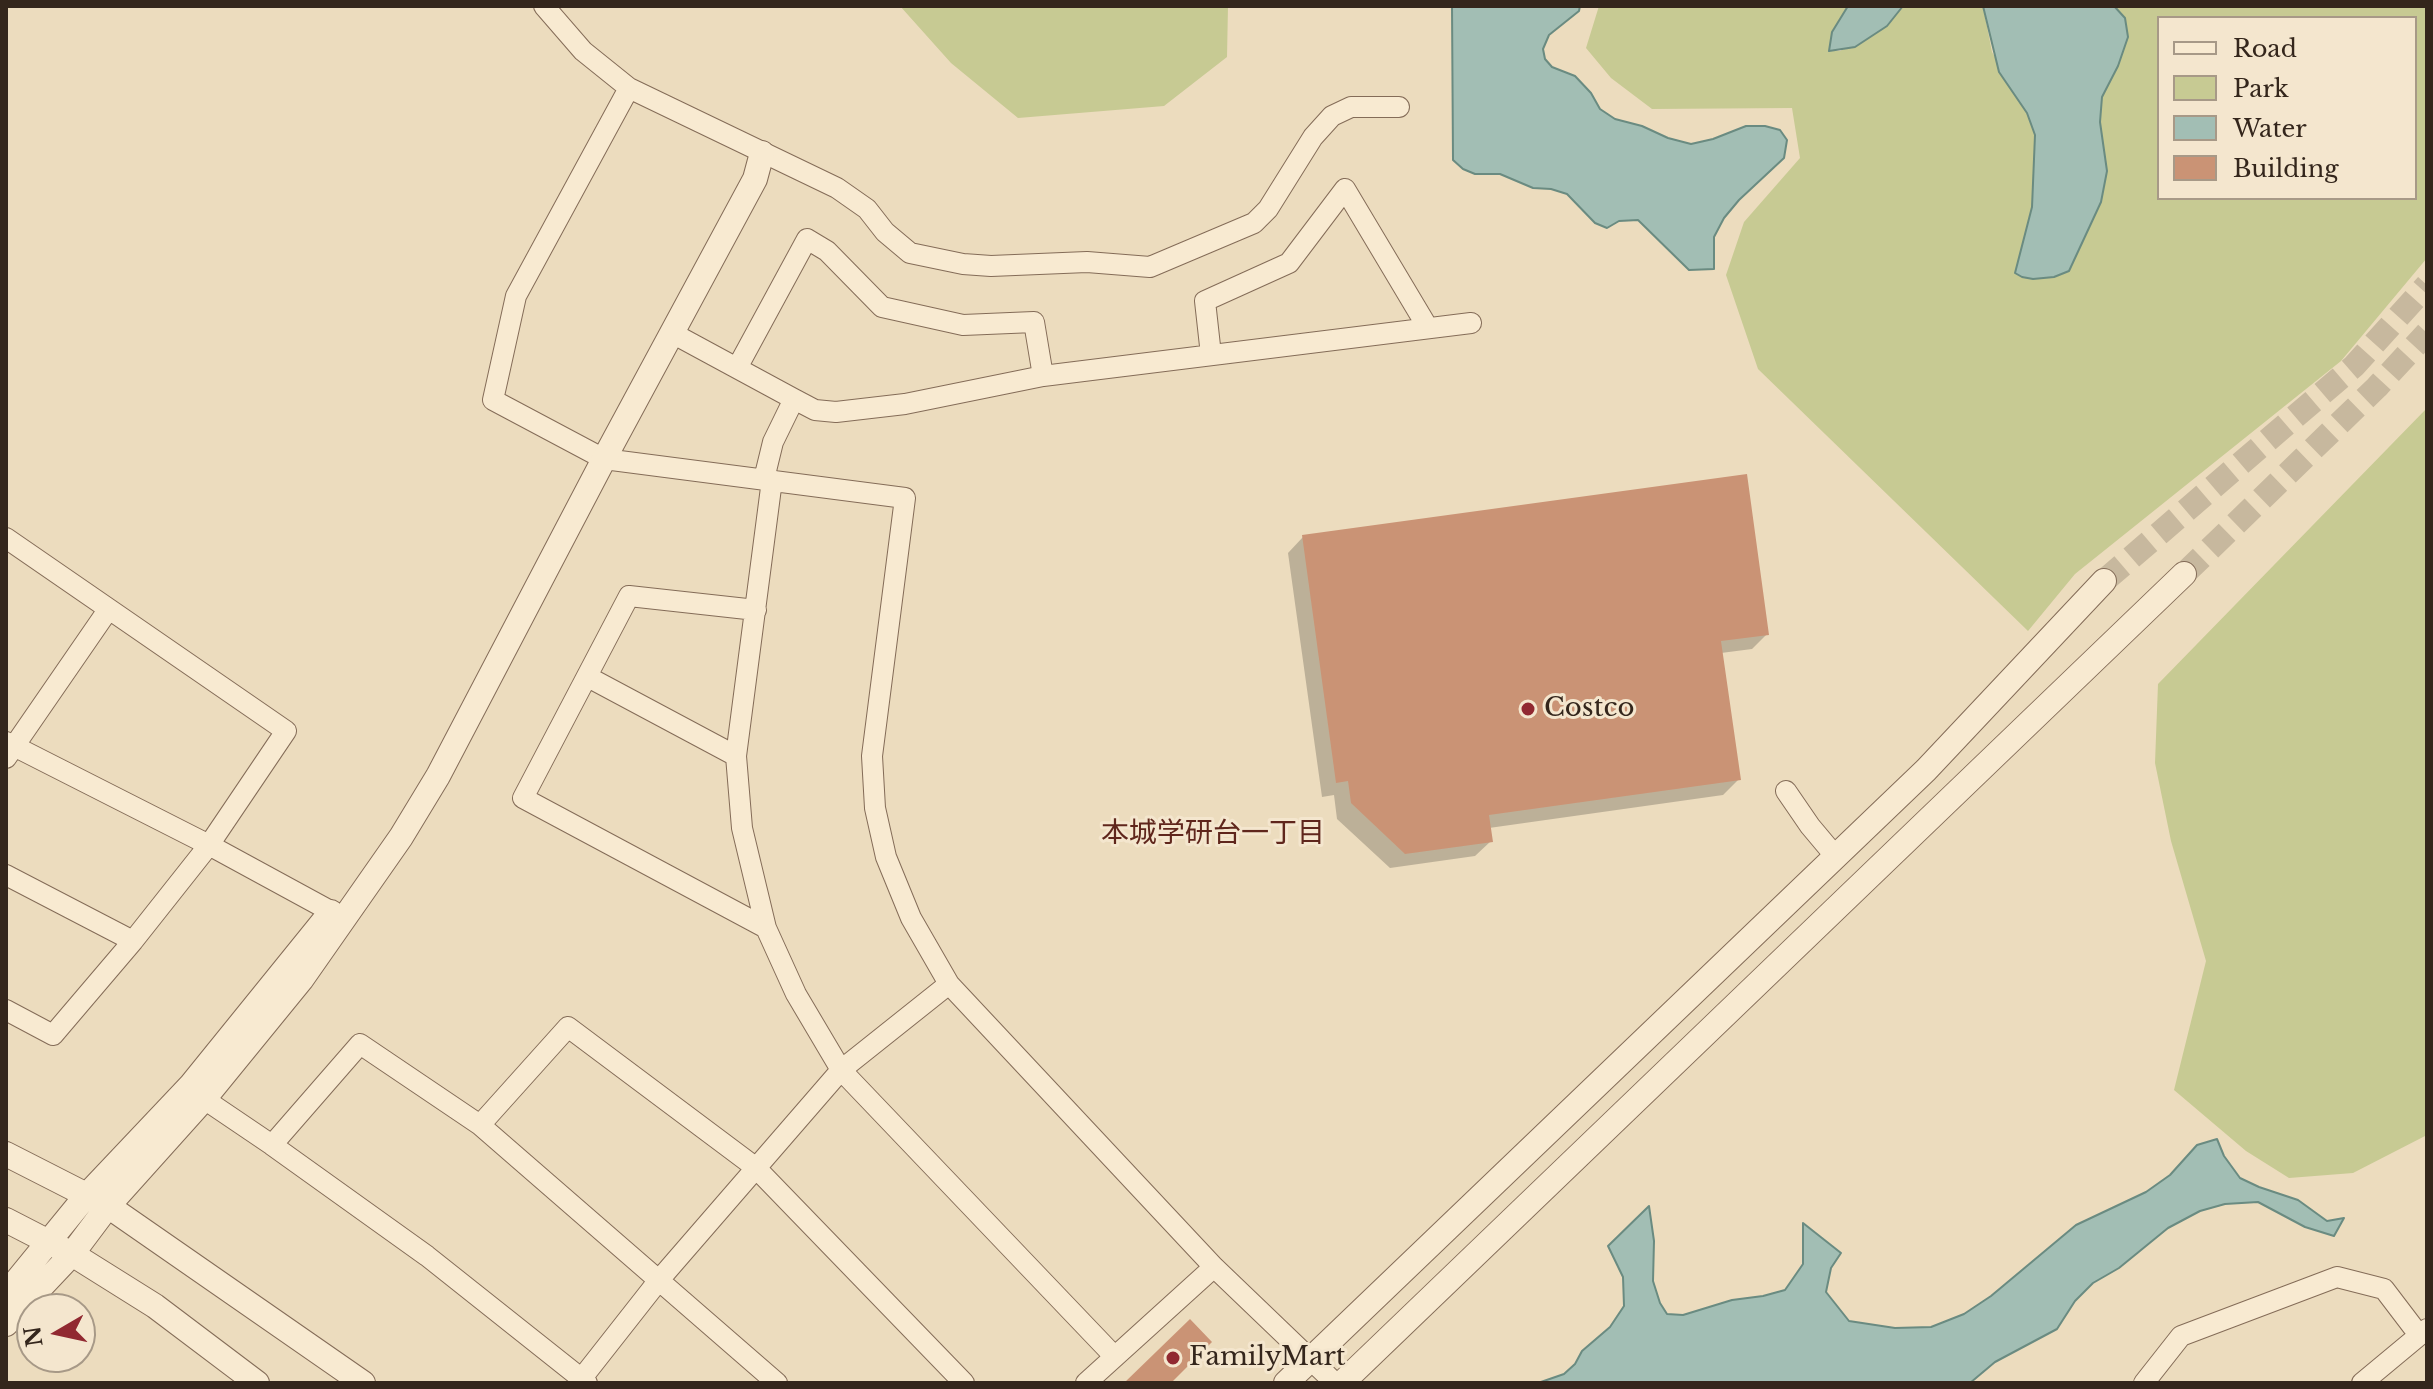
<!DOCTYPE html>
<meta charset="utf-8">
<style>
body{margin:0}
#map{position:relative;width:2433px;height:1389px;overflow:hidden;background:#ecdcbe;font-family:"Libre Baskerville",serif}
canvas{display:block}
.frame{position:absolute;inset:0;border:8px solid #34261c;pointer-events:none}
.legend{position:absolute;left:2157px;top:16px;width:260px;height:184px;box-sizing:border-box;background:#f4e6ce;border:2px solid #a79987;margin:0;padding:10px 14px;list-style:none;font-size:24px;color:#34261c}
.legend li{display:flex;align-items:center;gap:16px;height:40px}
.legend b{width:40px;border:2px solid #a79987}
.north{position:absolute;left:16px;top:1293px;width:80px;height:80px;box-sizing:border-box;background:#f4e6ce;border:2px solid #a79987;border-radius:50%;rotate:261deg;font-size:22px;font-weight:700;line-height:32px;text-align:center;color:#34261c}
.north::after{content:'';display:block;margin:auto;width:28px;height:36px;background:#912931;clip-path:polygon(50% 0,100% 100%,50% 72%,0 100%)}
</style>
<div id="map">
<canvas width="2433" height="1389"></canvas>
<div class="frame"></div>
<ul class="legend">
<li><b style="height:10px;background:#f8ead1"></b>Road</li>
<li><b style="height:22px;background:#c7ca93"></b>Park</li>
<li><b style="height:22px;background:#a2beb4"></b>Water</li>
<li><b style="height:22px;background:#ca9375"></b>Building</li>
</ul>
<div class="north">N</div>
</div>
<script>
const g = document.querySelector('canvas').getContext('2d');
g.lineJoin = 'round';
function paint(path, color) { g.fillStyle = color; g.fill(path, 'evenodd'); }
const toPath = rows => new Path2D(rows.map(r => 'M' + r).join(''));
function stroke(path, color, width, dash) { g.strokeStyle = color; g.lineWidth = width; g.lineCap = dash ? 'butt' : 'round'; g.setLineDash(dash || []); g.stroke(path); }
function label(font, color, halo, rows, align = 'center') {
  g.font = font + ' "Libre Baskerville","Noto Sans JP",serif'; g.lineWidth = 6; g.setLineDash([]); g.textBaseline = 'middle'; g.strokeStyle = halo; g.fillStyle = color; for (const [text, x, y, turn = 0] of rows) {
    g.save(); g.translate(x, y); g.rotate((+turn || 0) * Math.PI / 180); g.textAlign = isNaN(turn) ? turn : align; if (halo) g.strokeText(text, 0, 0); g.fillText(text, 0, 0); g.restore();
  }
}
paint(toPath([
 [900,6,1228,6,1227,57,1164,106,1018,118,951,63],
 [1599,6,1848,6,1832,32,1830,51,1840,51,1887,26,1903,6,1983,6,1992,52,2027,113,2035,135,2032,207,2015,272,2022,277,2033,279,2054,277,2069,271,2101,202,2107,171,2100,122,2102,97,2118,66,2124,18,2114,6,2427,6,2427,258,2341,361,2075,574,2028,631,1758,369,1726,275,1744,222,1800,158,1792,108,1652,109,1611,78,1586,48],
 [2159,18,2415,18,2415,198,2159,198],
 [2427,408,2427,1135,2353,1173,2289,1178,2246,1151,2174,1090,2206,961,2171,841,2155,763,2158,684]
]), '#c7ca93');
const water = toPath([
 [1452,6,1580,6,1579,11,1549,35,1543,49,1545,59,1552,67,1575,76,1591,93,1600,109,1615,119,1642,126,1668,138,1691,144,1713,139,1746,126,1765,126,1780,130,1787,140,1784,158,1739,200,1724,218,1714,237,1714,269,1689,270,1638,220,1619,221,1607,228,1595,223,1567,194,1551,189,1533,188,1500,174,1475,174,1463,169,1453,160,1452,6],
 [1848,6,1903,6,1887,26,1855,47,1829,51,1832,32,1848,6],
 [1983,6,2114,6,2125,18,2128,37,2118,66,2102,97,2100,122,2107,171,2101,202,2069,271,2054,277,2033,279,2022,277,2015,273,2032,207,2035,135,2027,113,1999,72,1983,6],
 [2217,1139,2224,1156,2240,1178,2259,1187,2298,1200,2327,1221,2344,1218,2334,1236,2305,1227,2258,1202,2225,1204,2200,1211,2168,1228,2119,1268,2093,1283,2075,1301,2057,1329,1995,1362,1970,1383,1538,1383,1564,1374,1575,1364,1582,1351,1610,1327,1624,1306,1623,1277,1608,1246,1649,1206,1654,1241,1653,1281,1660,1303,1667,1314,1683,1315,1732,1300,1763,1296,1785,1290,1803,1264,1803,1223,1841,1253,1831,1268,1826,1292,1849,1321,1895,1328,1931,1327,1964,1314,1991,1296,2076,1225,2146,1192,2170,1175,2197,1145,2217,1139]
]);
paint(water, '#a2beb4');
stroke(water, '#6a8b81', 2);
paint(toPath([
 [1303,537,1767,634,1752,649,1721,653,1738,780,1723,795,1489,828,1491,841,1475,856,1390,868,1337,819,1334,795,1322,797,1288,553]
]), '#0003');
paint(toPath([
 [1747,474,1769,635,1721,641,1741,780,1489,815,1493,842,1405,854,1351,803,1348,781,1336,783,1302,535],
 [1190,1319,1212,1342,1171,1383,1124,1383]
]), '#ca9375');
stroke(toPath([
 [2184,574,2377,387,2427,333],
 [2104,581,2354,366,2427,285]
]), '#c7b89e', 24, [24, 12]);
const minor = toPath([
 [544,6,583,51,629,88,837,188,867,209,885,232,910,253,963,264,991,266,1087,262,1150,267,1254,223,1268,209,1313,137,1332,116,1351,107,1399,107],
 [629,88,516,296,493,400,604,459,905,498,872,756,875,808,886,857,911,918,949,984,1214,1267,1335,1383],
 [672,333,794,399,815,410,836,412,905,404,1043,376,1471,323],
 [1211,355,1205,301,1289,263,1345,189,1428,328],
 [737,368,807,239,827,251,882,307,963,325,1034,322,1043,376],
 [764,479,773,442,794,399],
 [772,480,736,756,742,828,766,928,796,994,841,1070,1114,1356],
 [6,538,286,731,209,845,133,941,53,1035,6,1010],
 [756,610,629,596,523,798,766,928],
 [588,677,736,756],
 [6,742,209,845,345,919],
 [6,758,108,610],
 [1786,791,1810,826,1836,857],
 [6,875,133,941],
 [204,1099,272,1145],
 [480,1125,568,1027,755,1167,964,1383],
 [582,1378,659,1280,841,1070,949,984],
 [587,1383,427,1256,272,1145,360,1044,480,1125,777,1383],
 [1086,1383,1214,1267],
 [2144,1383,2181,1336,2337,1277,2384,1289,2419,1335],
 [2362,1383,2427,1329]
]);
const tertiary = toPath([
 [6,1154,108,1206,363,1383],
 [6,1220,72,1254,155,1306,257,1383],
 [6,1294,86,1196,191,1085,331,912],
 [6,1324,72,1254,108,1206,204,1099,301,980,401,837,438,776,604,459,755,179,762,153],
 [1286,1383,1926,770,2104,581],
 [1342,1383,2184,574]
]);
stroke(minor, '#846c58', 22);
stroke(tertiary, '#846c58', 26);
stroke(minor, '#f8ead1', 20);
stroke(tertiary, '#f8ead1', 24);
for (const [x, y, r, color] of [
 [1528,709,8,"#912931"],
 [1173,1358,8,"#912931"]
]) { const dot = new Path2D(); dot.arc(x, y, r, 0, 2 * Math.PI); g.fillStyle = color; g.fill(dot); stroke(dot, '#f4e6ce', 3); }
label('26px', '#34261c', '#f4e6ce', [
 ["Costco",1544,709],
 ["FamilyMart",1189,1358]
], 'left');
label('28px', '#5f261c', '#f4e6ce', [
 ["本城学研台一丁目",1213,834]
]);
</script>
